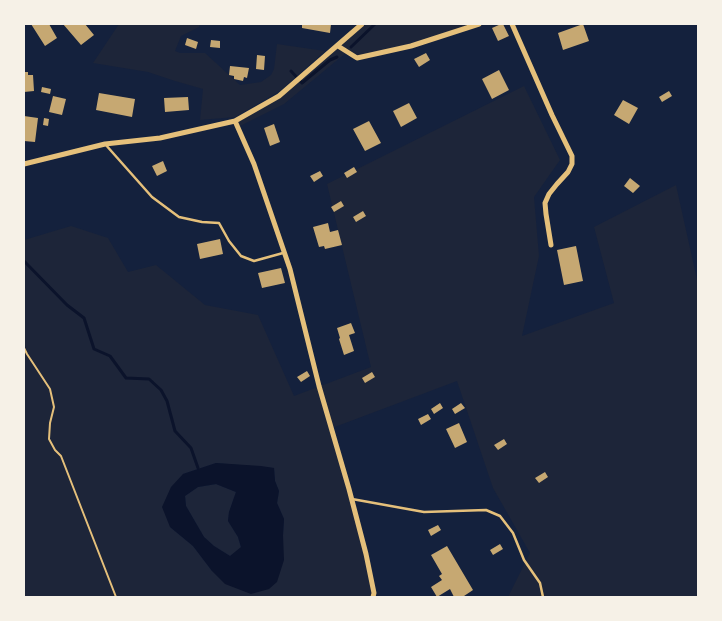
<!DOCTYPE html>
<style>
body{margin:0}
#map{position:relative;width:722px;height:621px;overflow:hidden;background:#14213d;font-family:"Noto Sans",sans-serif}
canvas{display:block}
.frame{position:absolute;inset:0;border:25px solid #f6f1e7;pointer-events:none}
</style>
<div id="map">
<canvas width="722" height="621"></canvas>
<div class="frame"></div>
</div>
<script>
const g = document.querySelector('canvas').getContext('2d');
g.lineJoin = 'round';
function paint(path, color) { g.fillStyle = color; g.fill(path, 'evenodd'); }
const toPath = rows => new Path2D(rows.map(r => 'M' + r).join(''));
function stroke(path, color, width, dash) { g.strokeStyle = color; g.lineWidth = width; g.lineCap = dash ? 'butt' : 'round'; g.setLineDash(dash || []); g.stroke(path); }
paint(toPath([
 [119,24,200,24,199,27,181,36,175,51,180,53,205,53,240,85,261,82,271,75,274,69,277,44,325,51,280,91,235,117,200,120,203,89,175,81,148,72,93,63],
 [361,24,477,24,411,46,357,58,347,52,284,104,240,126,235,121,279,96],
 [524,86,560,160,534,197,539,256,522,336,614,303,594,227,676,185,698,284,698,597,508,597,530,553,493,488,457,381,332,428,375,597,24,597,24,240,71,226,108,238,128,272,156,265,205,305,258,315,294,396,371,367,327,184],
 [216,463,274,468,275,481,279,491,277,503,284,519,283,535,212,571,193,546,170,527,183,474],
 [216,484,236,492,229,512,228,521,238,537,241,548,230,556,214,546,204,537,186,506,185,496,198,487]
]), '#1d2539');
paint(toPath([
 [216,463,261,466,274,468,275,481,279,491,277,503,284,519,283,535,284,560,277,582,269,589,251,594,225,584,212,571,193,546,170,527,162,507,171,487,183,474],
 [216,484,236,492,229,512,228,521,238,537,241,547,230,556,214,546,204,537,186,506,185,496,198,487]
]), '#0b132b');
stroke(toPath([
 [351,47,375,24],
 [291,71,302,83,330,60,337,57],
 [24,261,67,305,84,318,94,349,110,356,126,378,149,379,161,390,167,401,175,431,191,448,198,468]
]), '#0b132b', 3);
paint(toPath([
 [31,24,49,24,57,38,45,46],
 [63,24,85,24,94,35,81,45],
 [302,24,331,24,330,33,302,28],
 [501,24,503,24,509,36,498,41,492,28],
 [583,24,589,41,563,50,558,33],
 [187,38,198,42,196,49,185,45],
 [211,40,220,41,220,48,210,47],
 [426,53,430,60,419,67,414,59],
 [257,55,265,56,264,70,256,69],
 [230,66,249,68,247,78,244,77,243,81,234,79,234,76,229,75],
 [499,70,509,90,492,99,482,79],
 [24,72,28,72,28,75,33,75,34,91,24,92],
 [42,87,51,89,50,94,41,92],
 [669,91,672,96,662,102,659,97],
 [99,93,135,99,132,117,96,110],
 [53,96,66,99,62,115,49,112],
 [188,97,189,110,165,112,164,98],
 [623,100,638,108,629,124,614,115],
 [409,103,417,118,401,127,393,111],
 [24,116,38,118,35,142,24,141],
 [44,118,49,119,48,126,43,125],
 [369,121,381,143,365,151,353,129],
 [274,124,280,142,270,146,264,128],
 [163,161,167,171,157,176,152,166],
 [354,167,357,172,347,178,344,173],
 [320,171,323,176,314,182,310,176],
 [630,178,640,186,633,193,624,186],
 [341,201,344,206,334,212,331,207],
 [363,211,366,216,356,222,353,217],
 [328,223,330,232,338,230,342,245,325,249,324,246,319,247,313,227],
 [220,239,223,254,200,259,197,244],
 [576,246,583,281,564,285,557,250],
 [281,268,285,283,262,288,258,273],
 [351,323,355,333,349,335,354,351,344,355,339,339,340,338,337,328],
 [307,371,310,376,301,382,297,377],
 [372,372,375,377,365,383,362,378],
 [440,403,443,408,434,414,431,409],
 [461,403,465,408,455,414,452,409],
 [428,414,431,419,421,425,418,419],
 [459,423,467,442,455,448,446,429],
 [504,439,507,444,498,450,494,445],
 [545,472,548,477,539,483,535,478],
 [438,525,441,530,431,536,428,530],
 [500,544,503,549,493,555,490,550],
 [447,546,473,590,464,596,465,597,454,597,450,589,437,597,431,587,442,580,439,576,442,574,431,555]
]), '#c6a872');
stroke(toPath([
 [24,348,27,354,50,389,54,407,50,423,49,439,55,450,61,456,116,597]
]), '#e5c07b', 2);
stroke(toPath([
 [105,144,152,197,179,217,202,222,219,223,229,241,241,256,254,261,283,253],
 [352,499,424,512,486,510,500,516,513,533,524,560,540,583,543,597]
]), '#e5c07b', 2.5);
stroke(toPath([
 [512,24,552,115,572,156,572,164,568,172,557,184,549,194,545,203,546,214,551,245],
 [338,46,357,58,411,46,479,24],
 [235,121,254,164,290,269,319,386,349,489,366,554,374,593,373,597],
 [24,164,105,144,160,138,235,121,279,96,362,24]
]), '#e5c07b', 5);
</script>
